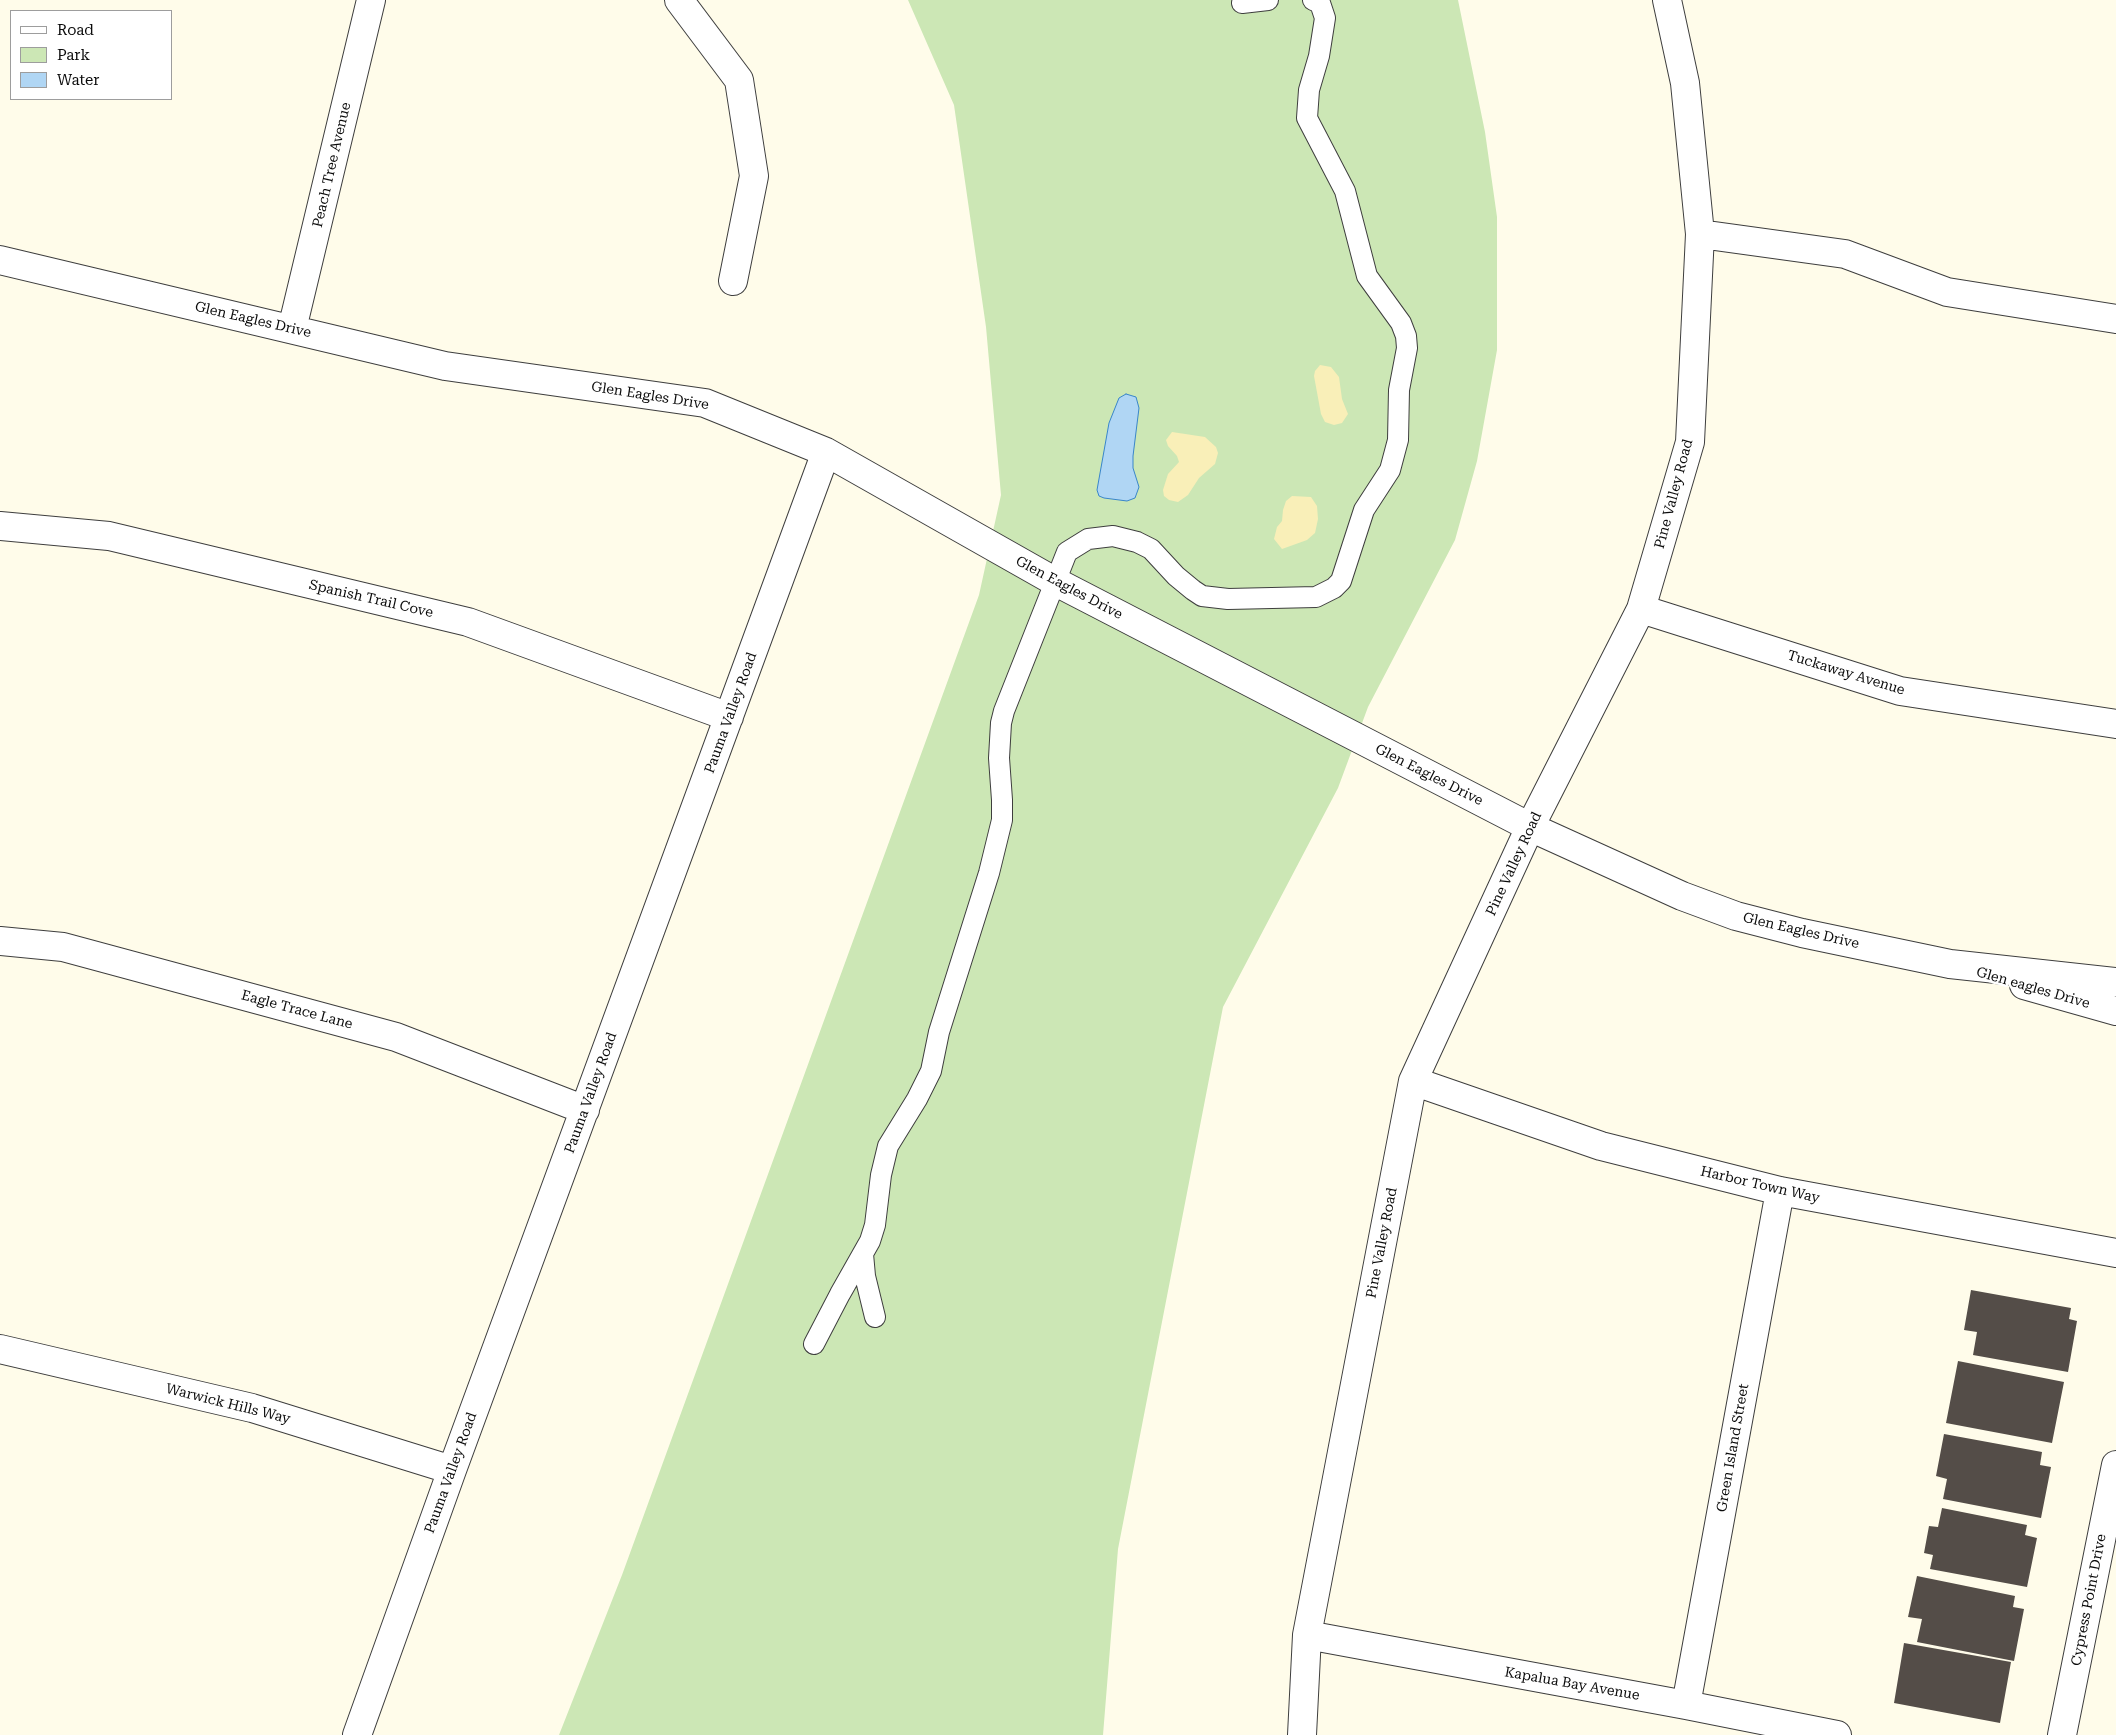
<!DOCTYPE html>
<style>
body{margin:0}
#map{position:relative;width:2116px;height:1735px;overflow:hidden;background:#fffcea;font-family:"Roboto Serif",serif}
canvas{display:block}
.legend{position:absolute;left:10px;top:10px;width:162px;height:90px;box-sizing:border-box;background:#fff;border:1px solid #9d9d9d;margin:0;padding:6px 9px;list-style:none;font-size:15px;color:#0b0b0b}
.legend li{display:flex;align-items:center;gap:10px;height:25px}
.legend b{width:25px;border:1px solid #9d9d9d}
</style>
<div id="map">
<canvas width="2116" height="1735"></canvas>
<ul class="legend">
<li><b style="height:6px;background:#fff"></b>Road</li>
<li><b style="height:14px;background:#cce7b5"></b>Park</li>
<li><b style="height:14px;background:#b0d6f4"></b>Water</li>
</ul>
</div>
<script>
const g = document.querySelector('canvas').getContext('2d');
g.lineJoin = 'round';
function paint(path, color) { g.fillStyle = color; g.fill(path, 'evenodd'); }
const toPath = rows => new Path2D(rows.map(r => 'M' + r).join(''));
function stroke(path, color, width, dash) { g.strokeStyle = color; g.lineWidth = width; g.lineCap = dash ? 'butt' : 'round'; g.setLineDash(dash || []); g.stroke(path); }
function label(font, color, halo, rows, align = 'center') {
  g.font = font + ' "Roboto Serif",serif'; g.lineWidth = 5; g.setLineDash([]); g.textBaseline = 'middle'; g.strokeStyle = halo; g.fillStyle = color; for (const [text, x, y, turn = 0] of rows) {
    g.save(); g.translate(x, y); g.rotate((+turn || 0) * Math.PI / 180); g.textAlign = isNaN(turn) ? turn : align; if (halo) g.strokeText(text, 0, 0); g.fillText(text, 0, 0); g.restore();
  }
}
paint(toPath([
 [908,0,1458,0,1485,132,1497,217,1497,350,1477,461,1455,540,1368,707,1338,788,1223,1007,1118,1549,1103,1735,559,1735,622,1575,979,595,1001,495,986,327,954,105]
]), '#cce7b5');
paint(toPath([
 [1320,365,1331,367,1339,377,1342,399,1348,414,1342,423,1334,425,1325,422,1321,414,1314,376,1315,371],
 [1172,432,1205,437,1216,447,1218,453,1215,464,1199,478,1188,495,1178,502,1169,500,1164,496,1163,490,1168,474,1179,462,1177,456,1168,446,1166,440],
 [1292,496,1311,497,1317,506,1318,519,1315,533,1307,540,1282,549,1274,539,1277,527,1282,521,1283,510,1286,501]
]), '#f9efb8');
const water = toPath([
 [1126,394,1136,397,1139,408,1133,456,1133,468,1139,487,1135,498,1127,501,1104,498,1099,496,1097,490,1109,423,1119,398,1126,394]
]);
paint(water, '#b0d6f4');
stroke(water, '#3986ca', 1);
paint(toPath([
 [1971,1290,2071,1308,2069,1319,2077,1321,2068,1372,1973,1355,1977,1332,1964,1330],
 [1958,1361,2064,1382,2052,1443,1946,1423],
 [1944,1434,2042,1452,2040,1465,2051,1467,2041,1518,1943,1499,1947,1479,1936,1476],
 [1942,1508,2027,1525,2025,1535,2037,1538,2027,1587,1930,1569,1933,1555,1924,1553,1929,1526,1938,1527],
 [1917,1576,2015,1596,2013,1607,2024,1609,2014,1661,1917,1642,1922,1619,1908,1617],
 [1904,1643,2011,1662,2000,1723,1894,1703]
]), '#544d48');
const lane = toPath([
 [1242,3,1268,0],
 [863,1254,865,1276,875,1317],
 [814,1344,840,1294,870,1241,875,1225,881,1175,888,1146,917,1099,931,1071,939,1032,989,873,1002,820,1002,800,999,758,1001,723,1004,711,1067,552,1088,539,1113,536,1137,542,1151,549,1176,576,1193,590,1202,596,1228,599,1316,597,1334,588,1341,581,1364,510,1390,470,1398,440,1399,390,1407,348,1406,336,1401,323,1367,276,1345,191,1307,118,1309,90,1319,56,1325,18,1320,3,1313,0]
]);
const street = toPath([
 [679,0,739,80,754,176,733,281],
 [1700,234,1845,254,1947,292,2116,319],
 [0,260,445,366,705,403,826,452,1054,581,1530,827,1682,896,1736,916,1802,933,1950,964,2116,982],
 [292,329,371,0],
 [0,526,109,536,468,622,729,717],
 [1641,609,1900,691,2116,724],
 [0,941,63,947,396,1037,585,1110],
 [2024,985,2116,1011],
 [1413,1081,1601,1146,1780,1191,2116,1253],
 [0,1349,252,1408,452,1470],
 [1307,1635,1686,1705,1837,1735],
 [1686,1705,1780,1191],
 [357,1735,452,1470,826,452],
 [1302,1735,1307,1635,1413,1081,1530,827,1641,609,1690,442,1700,234,1685,83,1667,0],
 [2062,1735,2116,1465]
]);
stroke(lane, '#3e3e3e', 22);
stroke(street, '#3e3e3e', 30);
stroke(lane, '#fff', 20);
stroke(street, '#fff', 28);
label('14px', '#0b0b0b', '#fff', [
 ["Peach Tree Avenue",332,165,-77],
 ["Glen Eagles Drive",253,320,13],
 ["Glen Eagles Drive",650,396,9],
 ["Pine Valley Road",1674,494,-75],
 ["Glen Eagles Drive",1069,588,28],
 ["Spanish Trail Cove",371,599,13],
 ["Tuckaway Avenue",1846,673,17],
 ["Pauma Valley Road",731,713,-70],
 ["Glen Eagles Drive",1429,775,27],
 ["Pine Valley Road",1514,864,-65],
 ["Glen Eagles Drive",1801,931,13],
 ["Glen eagles Drive",2033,988,16],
 ["Eagle Trace Lane",297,1010,15],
 ["Pauma Valley Road",591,1093,-70],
 ["Harbor Town Way",1760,1185,13],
 ["Pine Valley Road",1382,1243,-79],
 ["Warwick Hills Way",228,1404,14],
 ["Green Island Street",1733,1448,-80],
 ["Pauma Valley Road",451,1473,-70],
 ["Cypress Point Drive",2089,1600,-79],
 ["Kapalua Bay Avenue",1572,1684,10]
]);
</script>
